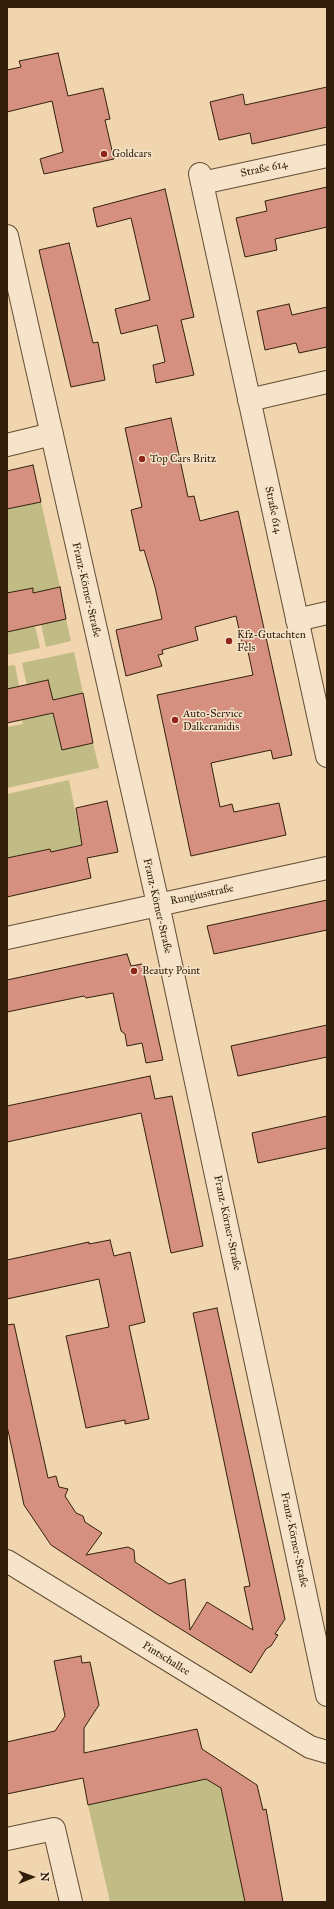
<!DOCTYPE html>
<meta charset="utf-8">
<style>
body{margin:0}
#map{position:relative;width:334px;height:1909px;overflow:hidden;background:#f1d5ae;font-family:"IM FELL Great Primer",serif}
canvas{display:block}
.frame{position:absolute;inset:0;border:8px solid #32200d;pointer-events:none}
.north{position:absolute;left:12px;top:1857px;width:40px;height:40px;-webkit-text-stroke:3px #f6e4ca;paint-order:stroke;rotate:89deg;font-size:11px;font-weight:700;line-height:16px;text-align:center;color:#32200d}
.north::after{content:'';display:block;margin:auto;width:14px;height:18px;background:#32200d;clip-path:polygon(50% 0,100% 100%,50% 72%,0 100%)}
</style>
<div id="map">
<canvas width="334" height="1909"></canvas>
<div class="frame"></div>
<div class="north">N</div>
</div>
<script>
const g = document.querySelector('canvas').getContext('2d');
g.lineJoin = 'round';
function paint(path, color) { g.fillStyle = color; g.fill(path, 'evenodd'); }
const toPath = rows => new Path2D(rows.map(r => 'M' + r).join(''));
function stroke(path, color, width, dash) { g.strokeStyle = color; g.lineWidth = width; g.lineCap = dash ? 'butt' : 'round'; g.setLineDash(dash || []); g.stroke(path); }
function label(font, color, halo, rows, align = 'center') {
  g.font = font + ' "IM FELL Great Primer",serif'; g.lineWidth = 3; g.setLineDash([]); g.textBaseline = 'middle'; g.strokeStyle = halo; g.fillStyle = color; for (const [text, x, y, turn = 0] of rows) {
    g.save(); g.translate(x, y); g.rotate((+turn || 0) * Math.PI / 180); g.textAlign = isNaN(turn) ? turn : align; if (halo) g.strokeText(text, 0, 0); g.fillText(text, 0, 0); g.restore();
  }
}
paint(toPath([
 [41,502,60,587,33,593,32,588,7,593,7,509],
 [66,619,71,641,46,647,41,624],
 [35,626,40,648,7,655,7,632],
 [74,652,83,693,53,700,27,685,22,663],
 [15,665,19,686,7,689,7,666],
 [53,713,62,749,93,743,99,768,7,788,7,727,23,724,22,720],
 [69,780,82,845,51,852,49,849,7,858,7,794],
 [206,1779,221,1788,245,1902,110,1902,88,1805]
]), '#c1bb85');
const building = toPath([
 [58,53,68,96,103,88,110,119,105,120,114,159,44,174,40,159,63,152,52,101,7,112,7,70,21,67,19,61,58,53],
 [327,87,327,127,252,144,250,133,219,140,210,102,243,94,245,105,327,87],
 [327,187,327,227,275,239,277,250,245,257,236,218,267,211,265,201,327,187],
 [165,189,194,317,181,320,194,375,156,383,153,365,165,362,157,325,121,334,115,309,150,300,131,218,97,227,93,208,165,189],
 [69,243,93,343,98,342,105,380,71,387,39,250,69,243],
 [289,304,292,315,327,307,327,347,299,353,296,343,265,350,257,311,289,304],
 [171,418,188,497,194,496,200,521,238,511,292,755,273,759,271,750,211,763,220,807,232,804,234,812,279,803,286,835,191,856,157,695,253,675,246,642,242,643,236,616,195,627,198,640,162,650,163,654,158,655,162,666,126,676,116,630,162,619,155,587,144,550,140,551,131,510,142,507,125,428,171,418],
 [33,465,41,502,7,509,7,471,33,465],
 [60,587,66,619,7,632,7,593,33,588,33,593,60,587],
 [48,680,53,700,83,693,93,743,62,750,53,713,7,723,7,689,48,680],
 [107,801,118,852,87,858,91,878,7,897,7,858,50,849,51,852,82,845,76,808,107,801],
 [327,900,327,930,214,954,207,926,327,900],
 [127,954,131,966,142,964,163,1060,146,1063,142,1043,127,1046,125,1034,121,1031,113,993,86,998,84,996,7,1012,7,980,127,954],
 [327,1025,327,1057,238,1076,231,1046,327,1025],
 [150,1076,155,1099,172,1096,203,1246,171,1253,141,1113,7,1142,7,1106,150,1076],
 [327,1116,327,1148,258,1163,252,1133,327,1116],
 [110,1240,114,1256,130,1252,145,1322,129,1326,149,1419,125,1424,125,1420,86,1428,66,1336,109,1327,99,1279,7,1299,7,1260,89,1242,89,1244,110,1240],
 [217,1308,285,1619,275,1634,278,1635,271,1646,266,1649,251,1673,155,1613,51,1545,24,1505,7,1426,7,1325,14,1324,48,1478,56,1476,59,1487,68,1489,65,1496,76,1513,83,1516,85,1522,102,1533,86,1555,128,1547,134,1550,135,1562,169,1584,185,1579,190,1630,207,1602,253,1630,244,1587,250,1586,193,1313,217,1308],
 [81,1656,82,1663,90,1662,99,1705,84,1728,84,1753,197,1729,202,1749,257,1785,263,1810,266,1809,283,1902,245,1902,221,1788,206,1779,88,1805,83,1778,7,1794,7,1742,55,1731,65,1716,54,1661,81,1656]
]);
paint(building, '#d6907f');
stroke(building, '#32200d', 1);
const minor = toPath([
 [200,174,327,756],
 [202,183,327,156],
 [7,236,158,904,327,1695],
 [249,400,327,382],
 [7,445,52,434],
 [297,620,327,613],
 [7,938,327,868],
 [7,1561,310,1747,327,1752],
 [7,1839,54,1829,71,1902]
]);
stroke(minor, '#624d35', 24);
stroke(minor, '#f6e4ca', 22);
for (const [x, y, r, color] of [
 [104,154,4,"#8f2418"],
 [142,459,4,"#8f2418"],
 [229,641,4,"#8f2418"],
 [175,720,4,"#8f2418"],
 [134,971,4,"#8f2418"]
]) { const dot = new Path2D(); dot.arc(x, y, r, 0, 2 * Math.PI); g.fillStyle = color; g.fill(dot); stroke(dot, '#f6e4ca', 1.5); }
label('11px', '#32200d', '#f6e4ca', [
 ["Goldcars",112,154],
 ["Top Cars Britz",150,459],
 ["Kfz-Gutachten",237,635],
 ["Fels",237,648],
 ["Auto-Service",183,714],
 ["Dalkeranidis",183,727],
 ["Beauty Point",142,971]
], 'left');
label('11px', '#32200d', '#f6e4ca', [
 ["Straße 614",264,169,-12],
 ["Straße 614",273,510,78],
 ["Franz-Körner-Straße",86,590,77],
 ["Rungiusstraße",202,895,-12],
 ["Franz-Körner-Straße",157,906,77],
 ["Franz-Körner-Straße",227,1223,78],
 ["Franz-Körner-Straße",294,1540,78],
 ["Pintschallee",166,1659,32]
]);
</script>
